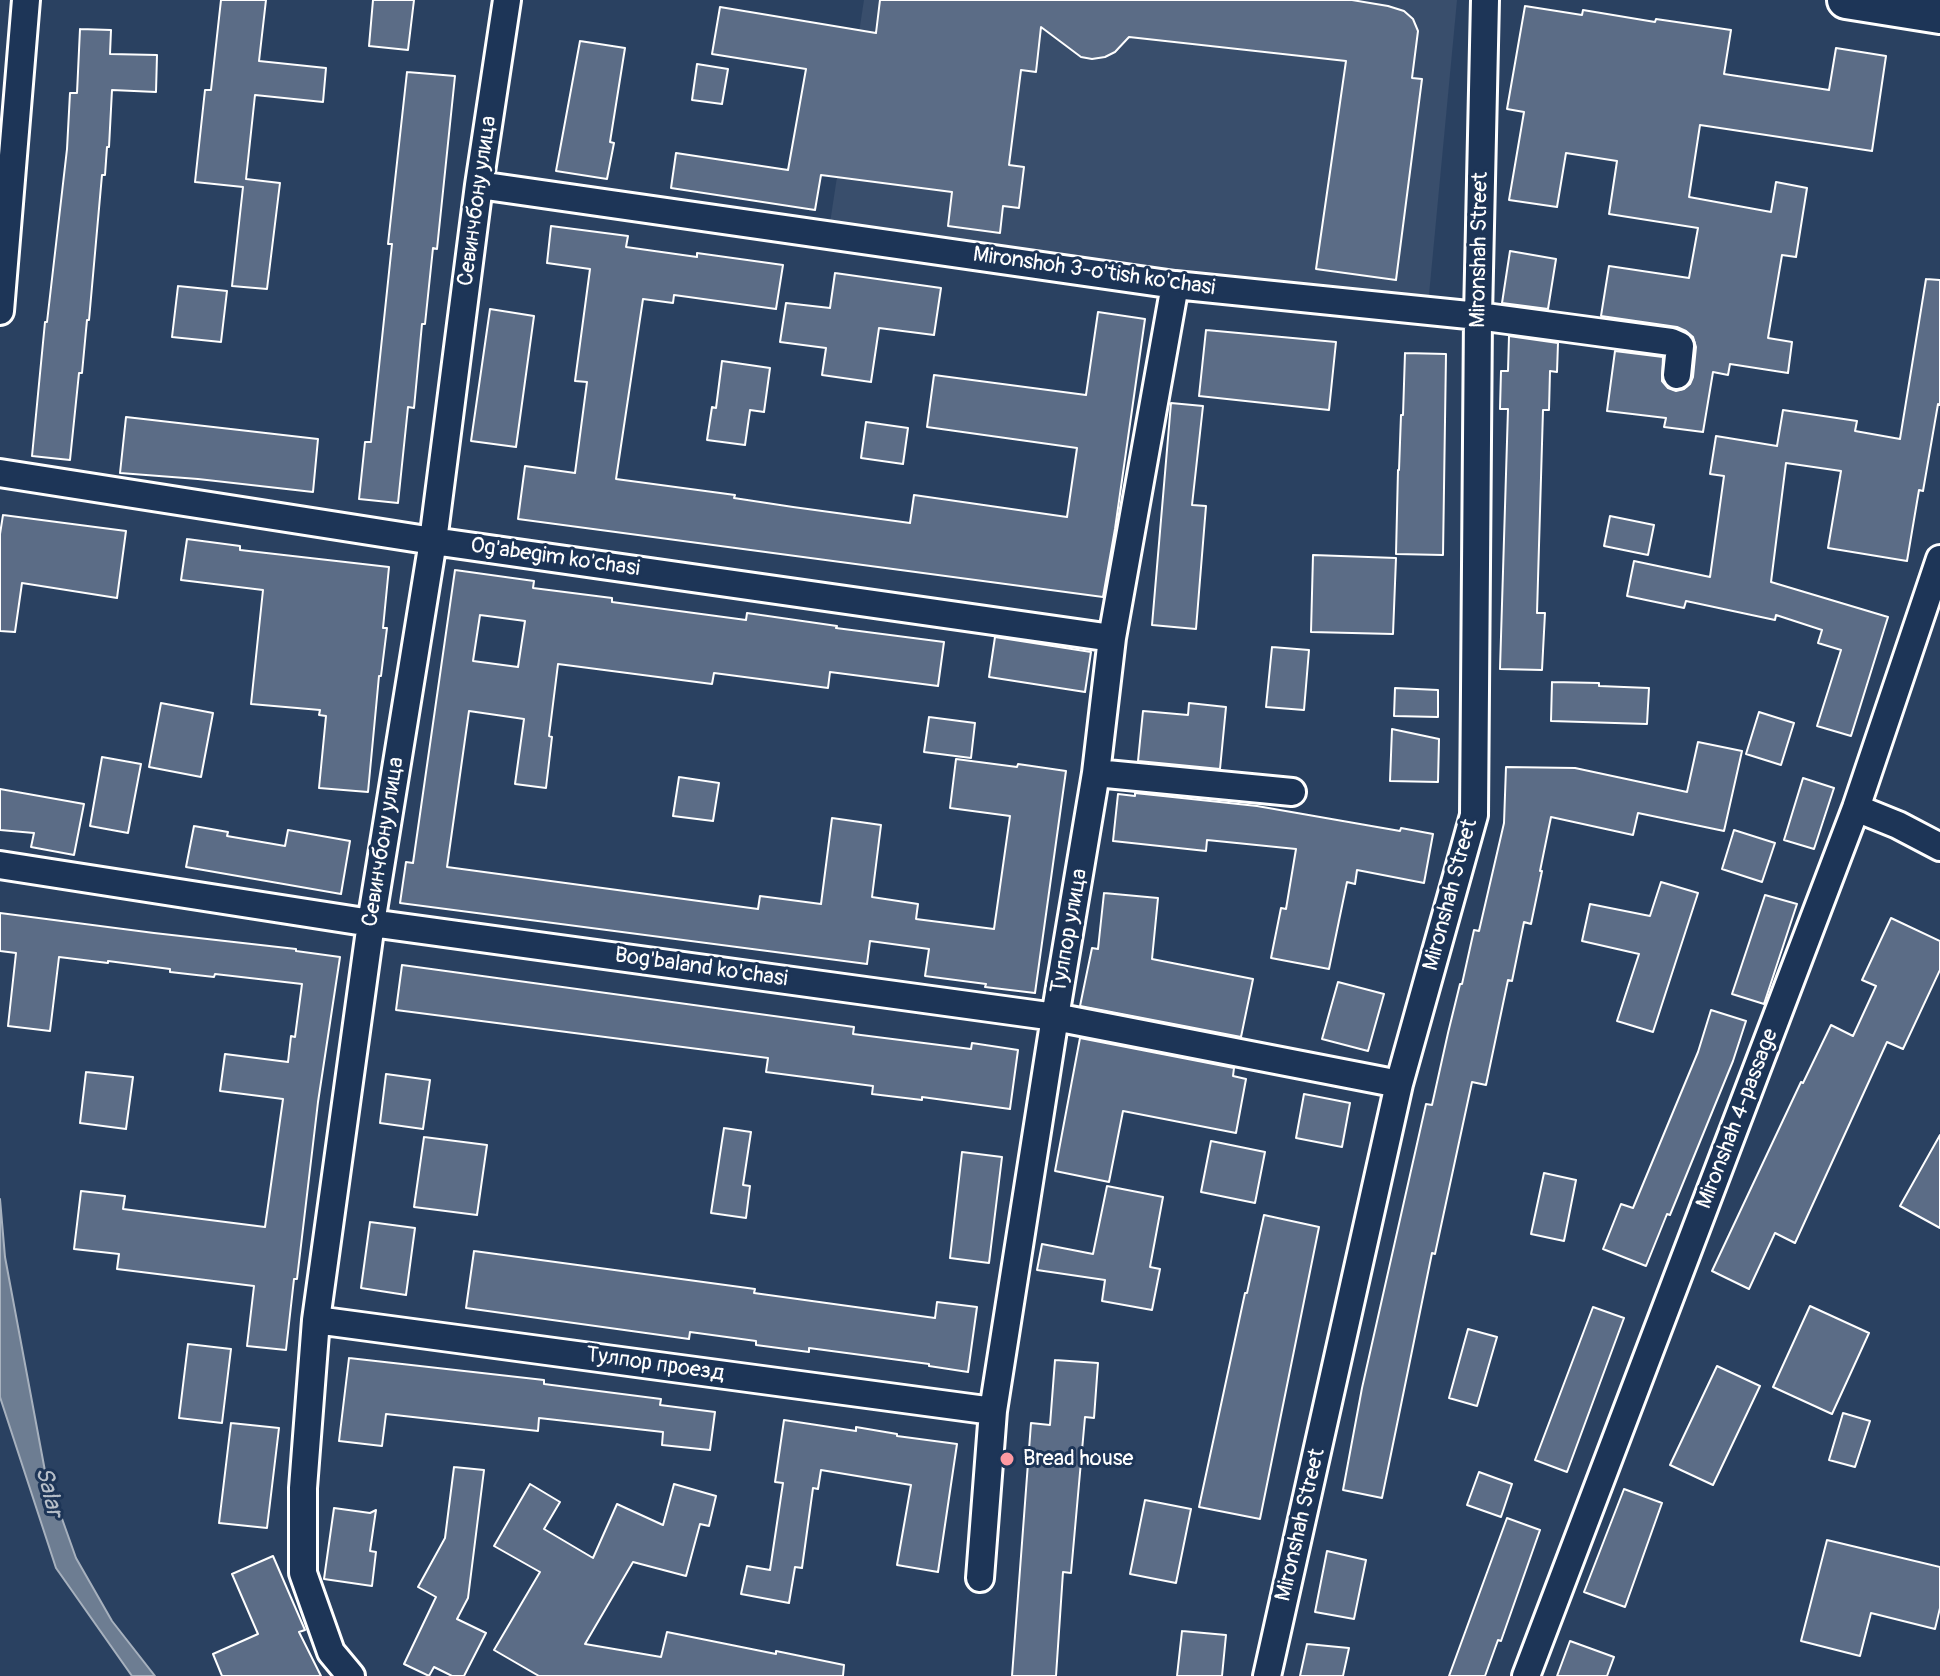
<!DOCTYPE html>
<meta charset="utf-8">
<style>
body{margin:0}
canvas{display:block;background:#2a4161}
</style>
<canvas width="1940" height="1676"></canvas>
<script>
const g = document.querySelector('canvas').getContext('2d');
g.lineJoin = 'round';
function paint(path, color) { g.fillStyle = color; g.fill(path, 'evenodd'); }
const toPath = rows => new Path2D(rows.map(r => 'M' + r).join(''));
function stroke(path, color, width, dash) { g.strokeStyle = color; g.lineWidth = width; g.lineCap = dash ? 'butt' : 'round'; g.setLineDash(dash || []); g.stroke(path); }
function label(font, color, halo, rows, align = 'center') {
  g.font = font + ' Pangolin,sans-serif'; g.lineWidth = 6; g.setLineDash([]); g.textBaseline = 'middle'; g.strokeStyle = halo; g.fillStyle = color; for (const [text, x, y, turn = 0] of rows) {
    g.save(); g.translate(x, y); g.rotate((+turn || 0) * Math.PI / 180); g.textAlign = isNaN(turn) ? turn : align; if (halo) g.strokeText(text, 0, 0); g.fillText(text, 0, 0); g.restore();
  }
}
paint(toPath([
 [864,0,1457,0,1428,305,830,223]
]), '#394e6c');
const water = toPath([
 [0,1199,5,1257,45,1471,76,1558,112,1621,155,1676,132,1676,56,1568,0,1397,0,1199]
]);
paint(water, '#6d7d92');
stroke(water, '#a7b1be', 2);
const building = toPath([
 [221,0,266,0,259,61,326,68,323,102,255,95,246,179,280,183,267,289,232,286,243,187,195,182,205,90,211,90,221,0],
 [373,0,414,0,408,50,369,46,373,0],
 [880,0,1352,0,1388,6,1404,11,1413,19,1418,31,1412,78,1422,79,1396,280,1316,269,1346,61,1129,37,1115,52,1105,57,1092,59,1081,57,1041,27,1036,72,1021,70,1009,165,1024,167,1019,208,1003,206,1000,233,948,226,952,192,821,175,815,210,671,188,676,153,788,170,806,69,712,54,720,7,876,33,880,0],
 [1525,6,1582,15,1583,10,1655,22,1656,19,1731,30,1724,74,1829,90,1836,48,1886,56,1872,151,1700,125,1689,197,1771,212,1776,182,1807,188,1796,257,1782,255,1768,338,1792,342,1788,373,1730,364,1728,375,1713,372,1703,432,1664,427,1666,418,1607,411,1615,351,1663,357,1662,381,1668,388,1676,391,1684,389,1690,384,1693,377,1696,347,1693,337,1686,331,1677,327,1601,316,1609,266,1689,278,1698,228,1609,214,1617,161,1566,153,1557,207,1509,200,1524,112,1507,109,1525,6],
 [80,29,111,30,110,54,157,55,156,92,112,90,109,147,107,147,105,175,102,175,89,320,87,320,82,373,79,373,70,460,32,456,45,322,47,322,67,149,70,93,77,93,80,29],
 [580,41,625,48,610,142,614,143,607,179,556,171,580,41],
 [697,64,728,69,722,104,692,100,697,64],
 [407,72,455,76,437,249,433,248,425,324,422,324,414,408,408,407,398,503,359,499,365,442,371,442,392,244,388,244,407,72],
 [551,226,628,236,626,247,697,257,697,253,783,265,776,309,674,295,673,303,643,299,616,479,735,495,734,498,793,507,910,523,914,495,1067,517,1077,448,927,427,934,375,1086,395,1098,312,1145,319,1115,529,1103,597,518,519,525,466,575,473,587,382,575,381,590,269,547,263,551,226],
 [1510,251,1556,259,1548,309,1502,303,1510,251],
 [835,273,941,288,934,335,879,328,871,382,822,375,826,348,780,342,786,303,830,308,835,273],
 [1926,279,1940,280,1940,405,1938,404,1923,491,1919,490,1907,561,1828,548,1841,471,1786,463,1771,582,1888,617,1851,736,1817,726,1841,650,1818,643,1822,630,1776,615,1775,620,1686,601,1684,608,1627,596,1634,561,1710,577,1724,476,1710,474,1716,436,1777,446,1783,410,1857,421,1855,431,1900,439,1926,279],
 [178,286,227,291,221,342,172,337,178,286],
 [490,309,534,316,516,447,471,441,490,309],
 [1206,330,1336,342,1329,410,1199,396,1206,330],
 [1509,336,1558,343,1557,372,1550,371,1549,410,1543,410,1537,613,1545,613,1542,670,1500,669,1508,409,1500,409,1501,371,1508,371,1509,336],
 [1405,353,1446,354,1443,555,1396,554,1398,470,1399,470,1401,415,1403,415,1405,353],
 [722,361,770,368,764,412,750,410,745,445,707,440,712,407,716,408,722,361],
 [1171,403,1203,406,1192,505,1206,506,1196,629,1152,625,1171,403],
 [126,417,318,439,313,492,198,479,120,473,126,417],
 [866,422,908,428,903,464,861,458,866,422],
 [3,515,126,531,117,598,22,583,15,632,0,631,0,534,3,515],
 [1610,516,1654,525,1648,555,1604,546,1610,516],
 [187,539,240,546,240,550,389,567,383,628,387,628,381,676,379,676,368,792,319,788,326,716,319,715,320,710,251,704,263,590,181,580,187,539],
 [1313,555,1396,558,1393,634,1311,632,1313,555],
 [455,570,534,581,533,588,612,598,612,602,746,620,747,613,837,626,836,628,944,642,938,686,830,672,828,688,714,673,712,684,558,664,549,736,552,737,546,788,515,784,524,719,469,711,447,867,758,909,760,896,821,904,832,818,881,825,872,897,918,904,916,919,994,929,1010,816,950,808,956,759,1017,767,1018,764,1066,771,1035,993,985,987,986,984,925,976,929,949,870,941,867,964,400,903,406,862,413,863,455,570],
 [480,615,525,621,518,667,473,661,480,615],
 [995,637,1091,652,1085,692,989,677,995,637],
 [1272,647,1309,650,1304,710,1266,707,1272,647],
 [1552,682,1599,683,1599,686,1649,688,1647,724,1551,721,1552,682],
 [1395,688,1438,690,1438,717,1394,716,1395,688],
 [161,703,213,713,201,777,149,767,161,703],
 [1189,703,1226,707,1220,769,1138,761,1143,711,1188,715,1189,703],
 [1759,712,1794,723,1781,765,1746,754,1759,712],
 [929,717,975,723,971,758,924,752,929,717],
 [1392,729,1439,739,1438,782,1390,781,1392,729],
 [1698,742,1742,751,1724,831,1638,813,1633,835,1551,817,1540,871,1542,871,1531,924,1524,922,1512,981,1508,980,1486,1085,1472,1082,1435,1254,1432,1253,1382,1498,1343,1490,1362,1388,1426,1104,1432,1105,1448,1033,1460,984,1462,984,1474,930,1479,931,1504,823,1506,767,1575,768,1687,792,1698,742],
 [102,757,141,764,128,833,90,826,102,757],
 [679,777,719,783,713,821,673,816,679,777],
 [1803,778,1834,788,1814,849,1784,840,1803,778],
 [0,789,84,804,74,855,31,847,34,833,0,830,0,789],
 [1135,793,1257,806,1400,831,1401,828,1433,834,1424,883,1357,870,1355,884,1347,882,1329,969,1271,958,1281,908,1286,909,1296,849,1207,840,1206,851,1113,841,1118,794,1135,796,1135,793],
 [194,826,228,832,227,836,285,846,288,830,350,841,341,894,186,867,194,826],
 [1734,830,1775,843,1762,882,1722,869,1734,830],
 [1661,882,1698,893,1653,1032,1617,1021,1639,954,1582,941,1590,904,1650,916,1661,882],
 [1104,893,1158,898,1152,959,1253,979,1241,1037,1080,1006,1092,948,1098,949,1104,893],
 [1765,895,1797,904,1764,1004,1732,994,1765,895],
 [0,913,154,933,296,949,296,951,340,957,318,1102,297,1279,294,1279,286,1350,247,1346,254,1286,117,1269,119,1254,74,1249,81,1191,125,1196,123,1209,265,1227,283,1099,220,1091,225,1054,288,1062,291,1036,295,1037,302,984,215,974,214,977,170,972,170,969,108,961,108,963,59,957,50,1031,8,1026,16,953,0,951,0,913],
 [1891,918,1940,941,1940,970,1903,1049,1887,1042,1795,1243,1775,1233,1749,1289,1712,1271,1801,1082,1803,1083,1831,1025,1853,1036,1876,986,1862,980,1891,918],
 [402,965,854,1027,853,1034,971,1049,972,1043,1018,1050,1010,1109,922,1097,922,1100,872,1094,873,1086,766,1072,768,1058,396,1010,402,965],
 [1338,982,1384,994,1368,1051,1322,1039,1338,982],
 [1711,1010,1746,1021,1733,1061,1670,1215,1667,1214,1646,1266,1603,1249,1621,1204,1633,1208,1698,1052,1711,1010],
 [1080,1038,1234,1068,1233,1076,1246,1079,1236,1133,1123,1111,1109,1182,1055,1171,1080,1038],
 [86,1072,133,1077,126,1129,80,1123,86,1072],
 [386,1074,430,1080,423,1129,380,1123,386,1074],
 [1304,1094,1350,1103,1342,1147,1296,1138,1304,1094],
 [724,1128,751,1132,743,1185,750,1186,746,1218,711,1213,724,1128],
 [1940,1135,1940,1228,1900,1206,1940,1135],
 [424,1137,487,1145,477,1215,414,1207,424,1137],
 [1211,1141,1265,1152,1255,1203,1201,1192,1211,1141],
 [962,1152,1002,1157,989,1263,950,1258,962,1152],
 [1544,1173,1576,1180,1564,1241,1531,1234,1544,1173],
 [1107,1186,1163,1197,1150,1267,1160,1269,1152,1310,1102,1301,1105,1280,1037,1270,1042,1244,1093,1254,1107,1186],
 [1264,1215,1319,1227,1260,1519,1199,1507,1245,1293,1247,1293,1264,1215],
 [370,1222,415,1228,406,1295,361,1288,370,1222],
 [474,1251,755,1289,754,1293,935,1318,937,1302,977,1307,968,1372,929,1366,929,1364,809,1348,809,1352,756,1345,756,1341,690,1332,689,1339,466,1308,474,1251],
 [1810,1306,1869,1333,1832,1414,1773,1387,1810,1306],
 [1593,1307,1624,1318,1567,1472,1535,1460,1593,1307],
 [1468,1329,1497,1337,1477,1406,1449,1398,1468,1329],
 [188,1344,231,1349,222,1423,179,1418,188,1344],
 [349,1358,544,1380,544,1384,661,1399,660,1405,715,1412,710,1450,662,1445,663,1432,539,1418,538,1431,386,1414,382,1446,339,1441,349,1358],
 [1055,1360,1098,1363,1094,1418,1085,1417,1071,1573,1063,1572,1056,1676,1012,1676,1031,1423,1050,1425,1055,1360],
 [1717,1366,1760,1386,1713,1485,1670,1465,1717,1366],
 [1843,1413,1870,1421,1855,1467,1829,1460,1843,1413],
 [784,1420,856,1431,856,1427,897,1434,897,1436,957,1444,938,1572,897,1565,911,1485,821,1470,818,1489,813,1488,802,1568,795,1567,789,1603,741,1594,747,1566,770,1570,783,1483,775,1482,784,1420],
 [231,1423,279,1428,267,1528,219,1523,231,1423],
 [454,1467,484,1470,468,1598,457,1619,486,1633,464,1676,452,1676,434,1667,429,1676,404,1664,436,1597,418,1587,445,1538,454,1467],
 [1479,1472,1512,1484,1501,1517,1467,1505,1479,1472],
 [530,1484,560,1502,544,1529,593,1558,617,1504,663,1525,674,1484,716,1496,709,1526,700,1524,686,1576,633,1562,585,1644,661,1657,667,1632,776,1654,776,1651,844,1665,843,1676,539,1676,494,1650,540,1572,494,1546,530,1484],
 [1624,1489,1662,1503,1625,1607,1584,1592,1624,1489],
 [1145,1500,1191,1509,1176,1583,1130,1574,1145,1500],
 [334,1508,370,1513,376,1510,370,1551,376,1552,372,1586,324,1579,334,1508],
 [1507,1518,1540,1530,1501,1641,1498,1640,1485,1676,1449,1676,1507,1518],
 [1827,1540,1940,1567,1940,1608,1935,1629,1871,1613,1860,1656,1801,1641,1827,1540],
 [1327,1551,1366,1560,1354,1619,1315,1612,1327,1551],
 [273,1556,305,1630,299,1632,321,1676,222,1676,213,1654,258,1634,232,1574,273,1556],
 [1182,1631,1226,1635,1222,1676,1177,1676,1182,1631],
 [1570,1641,1614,1657,1607,1676,1557,1676,1570,1641],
 [1307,1644,1349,1648,1343,1676,1300,1676,1307,1644]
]);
paint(building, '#5b6c86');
stroke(building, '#fff', 2);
const street = toPath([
 [479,185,1175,285,1478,316,1671,342,1680,346,1677,375],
 [0,311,26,0],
 [0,473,433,541,1112,638],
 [1096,773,1292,792],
 [1856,808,1898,825,1940,847],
 [0,865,371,923,1055,1017,1399,1084],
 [316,1320,993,1411],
 [980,1578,993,1411,1055,1017,1096,773,1112,638,1175,285],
 [351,1676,331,1652,303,1573,303,1488,316,1320,371,923,433,541,479,185,507,0],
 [1267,1676,1399,1084,1474,815,1478,316,1485,0],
 [1526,1676,1856,808,1940,559]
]);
const secondary = toPath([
 [1846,0,1940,15]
]);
stroke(street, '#fff', 32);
stroke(secondary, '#fff', 42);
stroke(street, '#1d3557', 26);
stroke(secondary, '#1d3557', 36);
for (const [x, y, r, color] of [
 [1007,1459,8,"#ff9aa2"]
]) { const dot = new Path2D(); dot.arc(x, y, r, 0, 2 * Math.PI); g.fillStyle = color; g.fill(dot); stroke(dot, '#1d3557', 3); }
label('22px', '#fff', '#1d3557', [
 ["Севинчбону улица",478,201,-82],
 ["Mironshah Street",1480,250,-89],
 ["Mironshoh 3-o'tish ko'chasi",1094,272,8],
 ["Og'abegim ko'chasi",555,558,8],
 ["Севинчбону улица",384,842,-81],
 ["Mironshah Street",1451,895,-75],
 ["Тулпор улица",1070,931,-80],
 ["Bog'baland ko'chasi",701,968,8],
 ["Mironshah 4-passage",1738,1119,-69],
 ["Тулпор проезд",655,1365,8],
 ["Mironshah Street",1301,1525,-77]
]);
label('22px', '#fff', '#1d3557', [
 ["Bread house",1023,1459]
], 'left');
label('italic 24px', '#b6bec8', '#1d3557', [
 ["Salar",48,1492,76]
]);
</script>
